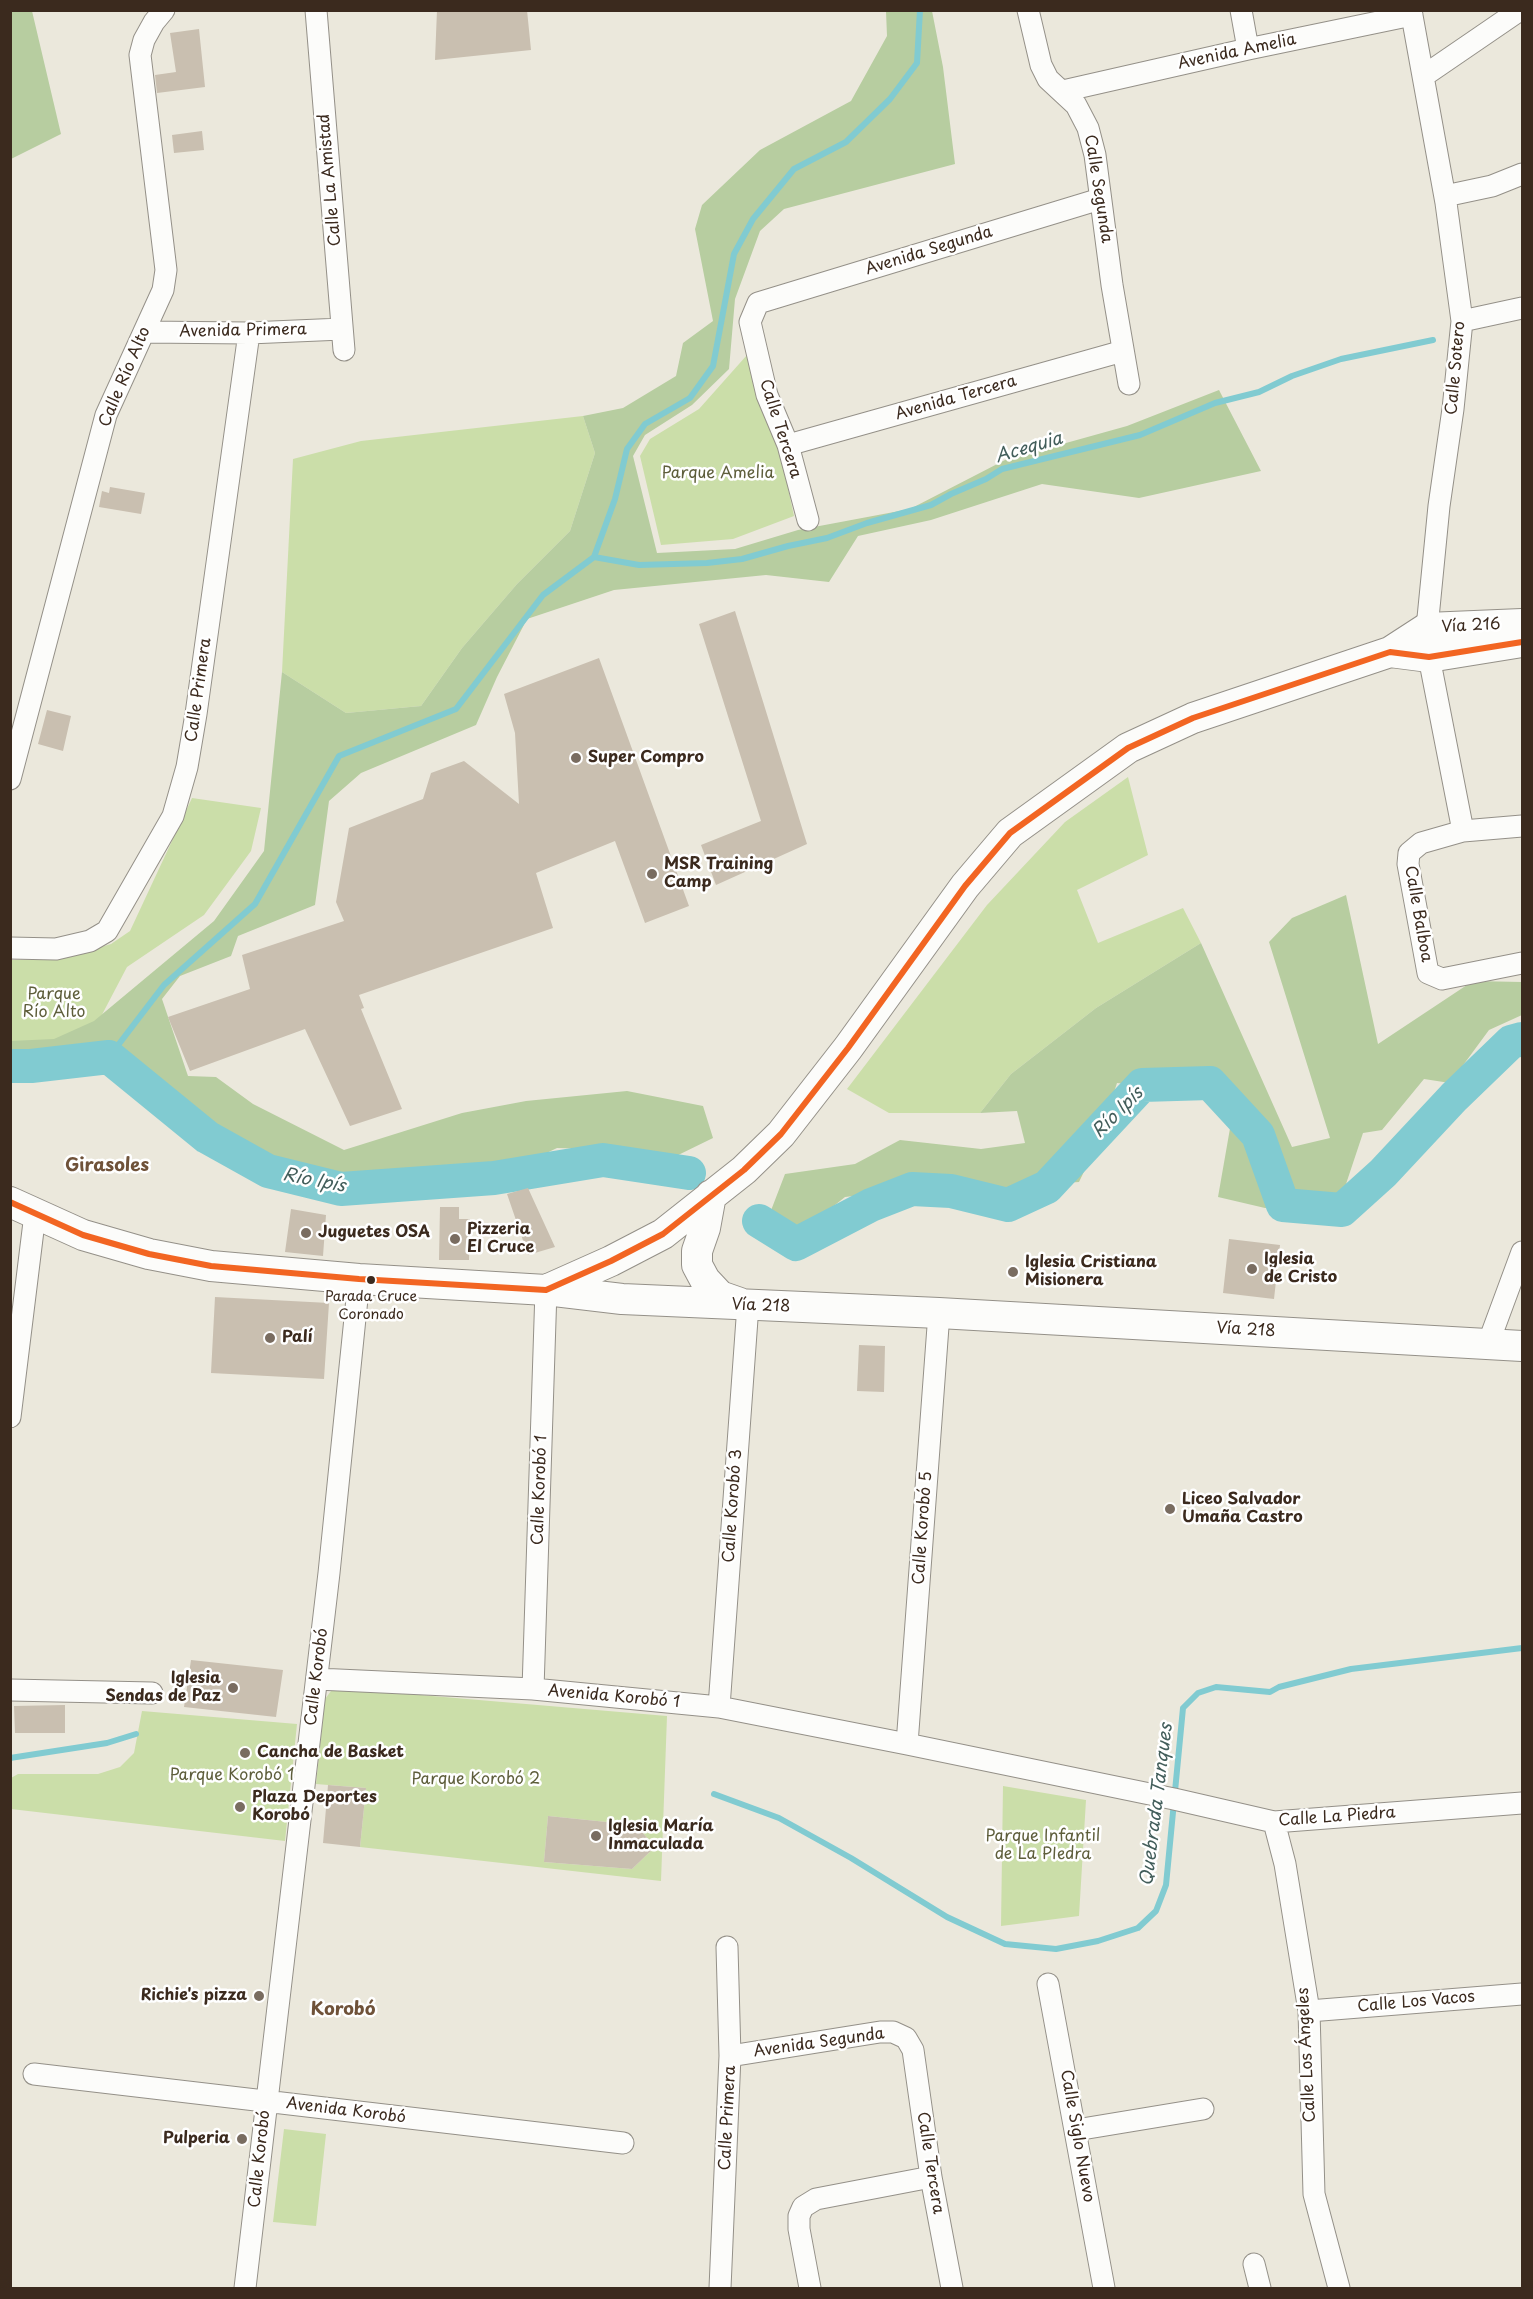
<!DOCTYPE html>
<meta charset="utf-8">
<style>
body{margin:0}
#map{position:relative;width:1533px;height:2299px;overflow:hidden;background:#ebe8dc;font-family:"Playpen Sans",sans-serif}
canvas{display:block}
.frame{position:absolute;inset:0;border:12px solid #3b2a1e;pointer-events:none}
</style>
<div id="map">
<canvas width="1533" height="2299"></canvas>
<div class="frame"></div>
</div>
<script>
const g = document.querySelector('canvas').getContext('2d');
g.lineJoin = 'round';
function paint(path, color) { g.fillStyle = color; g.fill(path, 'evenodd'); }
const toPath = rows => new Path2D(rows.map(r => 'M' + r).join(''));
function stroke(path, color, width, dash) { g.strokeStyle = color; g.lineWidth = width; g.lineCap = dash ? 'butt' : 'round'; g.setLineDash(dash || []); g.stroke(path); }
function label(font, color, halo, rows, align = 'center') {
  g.font = font + ' "Playpen Sans",sans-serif'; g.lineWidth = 5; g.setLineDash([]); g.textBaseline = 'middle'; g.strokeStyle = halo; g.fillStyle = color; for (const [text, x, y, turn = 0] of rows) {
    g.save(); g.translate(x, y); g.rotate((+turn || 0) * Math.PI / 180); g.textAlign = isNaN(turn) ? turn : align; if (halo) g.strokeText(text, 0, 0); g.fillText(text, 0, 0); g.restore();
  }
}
paint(toPath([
 [747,355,779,446,794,516,733,539,661,545,640,456,650,439,699,409],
 [583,416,595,453,570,531,517,584,462,648,421,706,346,713,282,672,293,459,361,441],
 [1128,777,1148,855,1077,890,1098,943,1183,908,1201,943,1096,1008,1011,1074,980,1113,889,1113,847,1089,987,905,1065,822],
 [192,798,261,808,251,851,204,915,127,967,95,1028,73,1046,11,1050,11,960,61,959,111,944,130,931],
 [338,1688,667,1716,661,1881,360,1847,366,1788,316,1784,325,1699,331,1691],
 [548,1816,636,1825,655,1847,632,1869,544,1862],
 [142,1711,297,1724,285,1841,11,1809,11,1778,18,1774,98,1774,120,1767,134,1753],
 [1003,1786,1086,1800,1079,1916,1001,1926],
 [284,2129,326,2134,316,2226,273,2222]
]), '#cbdea9');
paint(toPath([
 [11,10,32,11,61,134,11,159],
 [886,11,932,11,943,67,955,164,784,209,760,231,735,299,729,369,692,405,645,435,633,456,657,553,735,549,798,530,910,509,1005,460,1127,426,1219,390,1261,471,1139,498,1042,484,931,520,858,536,829,582,766,575,614,590,527,619,497,677,476,725,361,773,329,801,315,905,238,936,231,956,180,976,162,999,188,1076,216,1077,253,1104,344,1150,462,1113,526,1101,627,1091,703,1106,713,1138,670,1159,625,1150,557,1148,494,1178,341,1189,268,1171,207,1137,162,1092,100,1066,49,1074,11,1072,10,1041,54,1039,94,1021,214,921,264,851,282,672,346,713,421,706,462,648,517,584,570,531,595,453,583,416,623,408,676,376,683,343,713,321,695,229,702,205,760,150,851,101,887,36],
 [1346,895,1378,1044,1473,981,1522,982,1522,1015,1489,1030,1450,1083,1424,1079,1382,1130,1363,1133,1344,1190,1298,1210,1265,1208,1218,1197,1232,1117,1189,1090,1117,1083,1096,1147,1079,1182,951,1191,912,1189,845,1197,800,1233,770,1213,785,1174,855,1164,900,1140,981,1149,1025,1143,1017,1111,980,1113,1011,1074,1096,1008,1201,943,1292,1147,1330,1138,1269,942,1292,918]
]), '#b7cda0');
stroke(toPath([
 [594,557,639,565,707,563,742,559,788,546,827,538,867,523,931,505,951,494,986,479,1002,469,1140,435,1215,403,1259,392,1292,376,1341,359,1433,340],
 [109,1057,164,985,255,904,339,756,456,709,543,595,594,557,615,499,627,449,645,424,690,398,713,366,734,254,753,219,794,169,846,142,890,99,917,63,920,10],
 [10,1758,107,1743,136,1734],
 [714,1794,779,1818,851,1858,947,1917,1005,1944,1056,1949,1098,1941,1138,1928,1156,1911,1166,1885,1183,1708,1198,1693,1216,1687,1270,1692,1279,1687,1351,1669,1522,1648]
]), '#81cbd1', 6);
stroke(toPath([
 [10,1066,31,1066,109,1057,207,1137,268,1171,341,1189,494,1178,603,1160,689,1173],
 [759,1221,796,1244,871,1205,912,1189,951,1191,1008,1205,1047,1187,1142,1085,1210,1083,1258,1135,1283,1205,1342,1210,1383,1173,1454,1097,1511,1042,1522,1039]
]), '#81cbd1', 34);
paint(toPath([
 [437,10,527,10,531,50,435,60],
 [199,29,205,87,157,93,155,75,176,72,170,33],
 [202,131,204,150,174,153,172,135],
 [110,487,145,493,141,514,99,507,102,491,109,493],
 [735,611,807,844,716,885,701,845,761,821,699,624],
 [599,658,689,906,645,923,615,841,536,873,553,928,359,995,364,1008,361,1009,402,1109,350,1126,305,1029,190,1071,168,1017,250,989,242,955,344,921,336,902,349,828,423,799,431,773,464,761,519,804,515,733,504,694],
 [47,710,71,716,63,751,38,744],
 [528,1188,555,1247,528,1255,507,1194],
 [440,1207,459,1207,459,1219,470,1219,469,1260,439,1260],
 [291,1209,326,1215,323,1256,285,1252],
 [1229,1239,1280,1245,1274,1299,1223,1293],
 [215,1297,329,1303,324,1379,211,1373],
 [859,1345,885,1346,884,1392,857,1391],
 [191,1660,283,1670,276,1717,184,1707],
 [65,1705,65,1733,15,1733,14,1706],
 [328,1785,366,1788,360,1847,323,1843],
 [548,1816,636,1825,655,1847,632,1869,544,1862]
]), '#c9bfb0');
const minor = toPath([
 [316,10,344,350],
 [1028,10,1041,65,1048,79,1076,105,1088,128,1095,155,1112,285,1129,384],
 [1241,10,1248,49],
 [1411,10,1446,203,1462,321,1453,409,1439,506,1427,628,1429,657,1463,831,1522,826],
 [1425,75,1520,10],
 [1063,91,1248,49,1412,15],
 [1445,196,1492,186,1522,174],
 [1462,321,1522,308],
 [144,332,249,333,342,329],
 [788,445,1123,351],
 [808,520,788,445,767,395,750,322,758,303,1100,199],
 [10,779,106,415,163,290,166,270,140,55,144,40,154,22,164,10],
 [1463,831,1421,843,1409,853,1408,864,1428,973,1442,979,1522,963],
 [10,948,56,949,90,941,107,931,173,816,187,767,196,714,249,333],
 [1488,1344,1522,1252],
 [10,1417,35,1214],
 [317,1679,533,1689,719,1707,907,1744,1174,1799,1274,1822,1522,1803],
 [533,1689,546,1290],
 [10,1690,152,1693],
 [719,1707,748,1305],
 [907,1744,939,1313],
 [1274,1822,1285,1864,1309,2011,1314,2194,1339,2288],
 [1048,1984,1104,2288],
 [1309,2011,1522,1994],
 [730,2056,880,2032,893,2032,906,2038,913,2050,931,2177,952,2288],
 [34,2074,623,2143],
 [1076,2130,1203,2109],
 [1254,2264,1260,2288],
 [245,2288,329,1573,359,1279],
 [720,2288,730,2056,727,1947],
 [810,2288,799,2229,799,2216,803,2207,816,2199,931,2177]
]);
const secondary = toPath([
 [1390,652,1429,657,1522,642],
 [711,1195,705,1228,697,1251,697,1265,705,1280,720,1296,740,1303],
 [10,1202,83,1235,149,1254,211,1266,359,1279,546,1290,622,1299,939,1313,1522,1346],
 [546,1290,611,1261,663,1234,744,1170,781,1134,848,1048,965,886,1010,833,1128,748,1193,718,1390,652,1427,628,1522,624]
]);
stroke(minor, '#949088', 23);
stroke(secondary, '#949088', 32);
stroke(minor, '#fcfcfa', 21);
stroke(secondary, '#fcfcfa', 30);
stroke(toPath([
 [10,1202,83,1235,149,1254,211,1266,359,1279,546,1290,611,1261,663,1234,744,1170,781,1134,848,1048,965,886,1010,833,1128,748,1193,718,1390,652,1429,657,1522,642]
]), '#f26522', 6);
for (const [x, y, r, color] of [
 [576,758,6,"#796c60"],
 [652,874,6,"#796c60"],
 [306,1233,6,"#796c60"],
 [455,1239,6,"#796c60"],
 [1252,1269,6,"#796c60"],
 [1013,1272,6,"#796c60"],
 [371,1280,5,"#3b2a1e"],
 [270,1338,6,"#796c60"],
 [1170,1509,6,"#796c60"],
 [233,1688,6,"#796c60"],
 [245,1753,6,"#796c60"],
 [240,1807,6,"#796c60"],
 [596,1836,6,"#796c60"],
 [259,1996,6,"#796c60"],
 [242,2139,6,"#796c60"]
]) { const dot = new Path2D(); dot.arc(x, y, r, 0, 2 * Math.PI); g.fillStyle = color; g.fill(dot); stroke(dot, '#fff', 2); }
label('14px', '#3b2a1e', '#fff', [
 ["Parada Cruce",371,1297],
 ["Coronado",371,1315]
]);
label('16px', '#3b2a1e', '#fff', [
 ["Avenida Amelia",1237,52,-12],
 ["Calle La Amistad",330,180,-95],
 ["Calle Segunda",1098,189,81],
 ["Avenida Segunda",929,251,-17],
 ["Avenida Primera",243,331,-1],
 ["Calle Sotero",1456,368,-85],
 ["Calle Río Alto",125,377,-67],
 ["Avenida Tercera",956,398,-16],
 ["Calle Tercera",780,429,72],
 ["Vía 216",1471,626,-3],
 ["Calle Primera",199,690,-82],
 ["Calle Balboa",1418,914,80],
 ["Vía 218",761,1306,2],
 ["Vía 218",1246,1330,3],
 ["Calle Korobó 1",540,1490,-88],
 ["Calle Korobó 3",733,1506,-86],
 ["Calle Korobó 5",923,1528,-86],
 ["Calle Korobó",317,1677,-83],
 ["Avenida Korobó 1",614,1697,5],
 ["Calle La Piedra",1337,1817,-4],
 ["Calle Los Vacos",1416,2002,-5],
 ["Avenida Segunda",819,2043,-8],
 ["Calle Los Ángeles",1307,2055,-93],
 ["Avenida Korobó",346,2111,7],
 ["Calle Primera",728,2118,-87],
 ["Calle Siglo Nuevo",1077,2136,80],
 ["Calle Korobó",260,2159,-84],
 ["Calle Tercera",930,2163,81]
]);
label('16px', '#5e5e3b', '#fff', [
 ["Parque Amelia",718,474],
 ["Parque",54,995],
 ["Río Alto",54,1013],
 ["Parque Korobó 1",232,1776],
 ["Parque Korobó 2",476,1780],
 ["Parque Infantil",1043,1837],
 ["de La PIedra",1043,1855]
]);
label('bold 16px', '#3b2a1e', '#fff', [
 ["Super Compro",588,758],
 ["MSR Training",664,865],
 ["Camp",664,883],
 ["Pizzeria",467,1230],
 ["El Cruce",467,1248],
 ["Juguetes OSA",318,1233],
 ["Iglesia",1264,1260],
 ["de Cristo",1264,1278],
 ["Iglesia Cristiana",1025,1263],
 ["Misionera",1025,1281],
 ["Palí",282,1338],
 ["Liceo Salvador",1182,1500],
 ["Umaña Castro",1182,1518],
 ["Iglesia",221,1679,"right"],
 ["Sendas de Paz",221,1697,"right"],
 ["Cancha de Basket",257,1753],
 ["Plaza Deportes",252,1798],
 ["Korobó",252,1816],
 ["Iglesia María",608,1827],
 ["Inmaculada",608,1845],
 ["Richie's pizza",247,1996,"right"],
 ["Pulperia",230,2139,"right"]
], 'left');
label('italic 18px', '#435e5b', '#fff', [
 ["Acequia",1029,448,-16],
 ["Río Ipís",1118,1113,-45],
 ["Río Ipís",314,1181,11],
 ["Quebrada Tanques",1157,1805,-83]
]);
label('bold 18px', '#6f5239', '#fff', [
 ["Girasoles",107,1166],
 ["Korobó",343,2010]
]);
</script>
